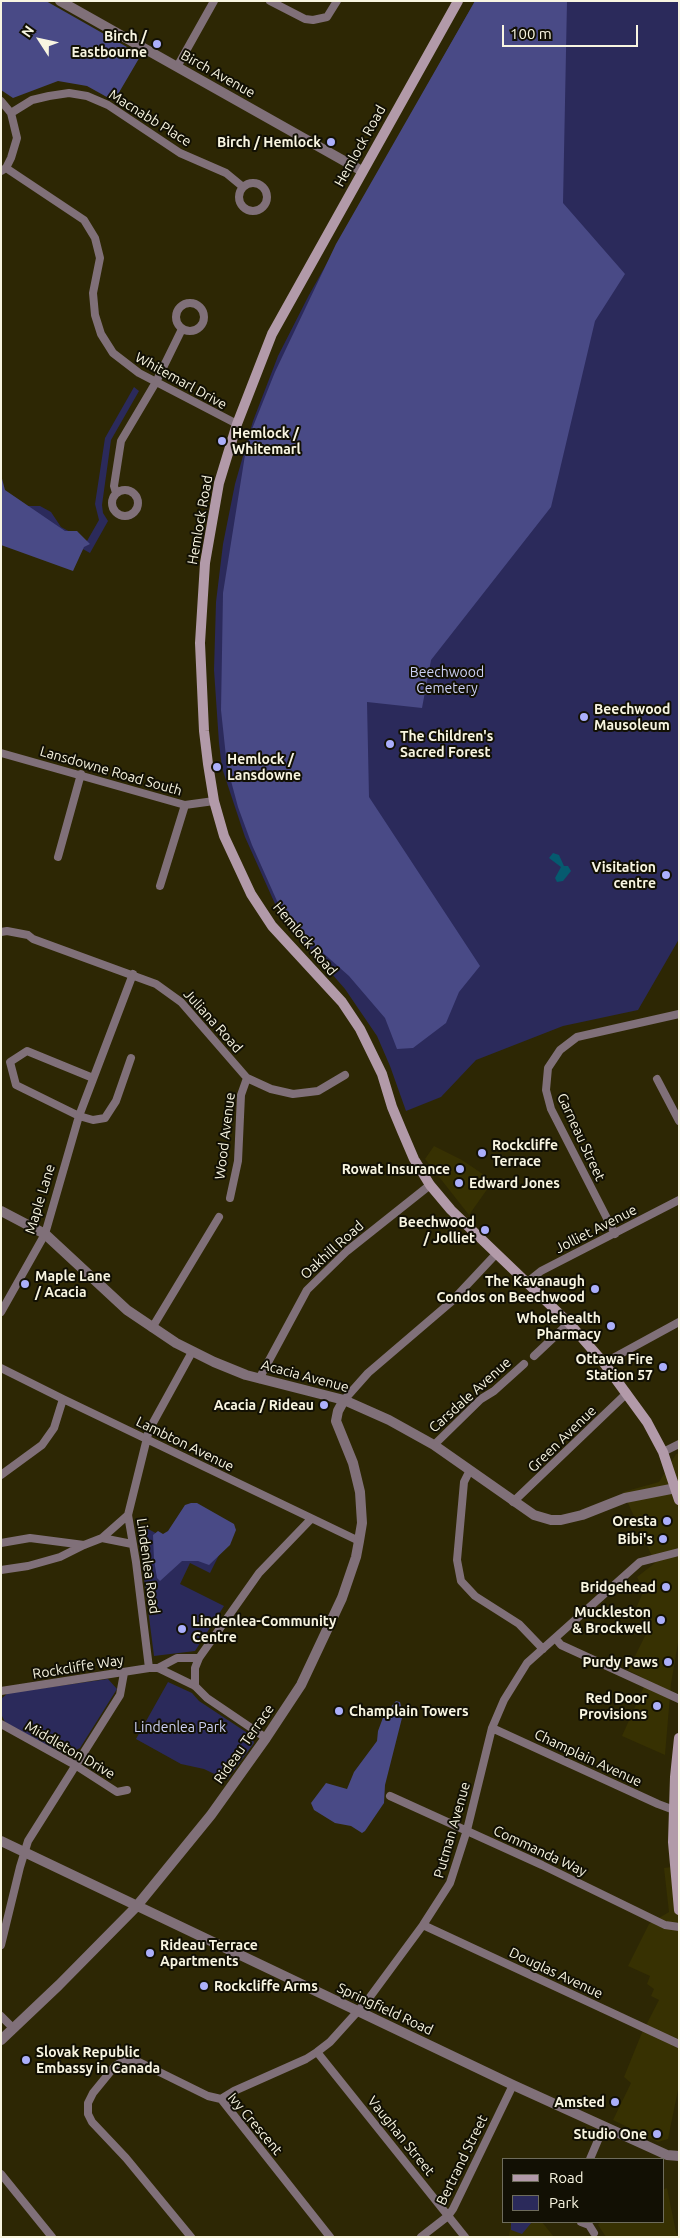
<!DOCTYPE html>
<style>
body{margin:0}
#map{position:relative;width:680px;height:2238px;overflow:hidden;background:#2d2704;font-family:Ubuntu,sans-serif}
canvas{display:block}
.frame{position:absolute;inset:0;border:2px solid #f8f5e1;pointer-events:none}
.legend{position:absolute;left:502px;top:2158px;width:162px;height:65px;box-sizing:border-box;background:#121004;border:1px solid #6e6c5c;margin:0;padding:6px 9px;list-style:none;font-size:15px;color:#f8f5e1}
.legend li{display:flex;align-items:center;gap:10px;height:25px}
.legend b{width:25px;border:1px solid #6e6c5c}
.north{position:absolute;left:15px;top:15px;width:50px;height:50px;-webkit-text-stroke:4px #121004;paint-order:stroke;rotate:305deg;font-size:14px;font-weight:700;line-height:20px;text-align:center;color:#f8f5e1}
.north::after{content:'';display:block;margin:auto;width:18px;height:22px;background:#f8f5e1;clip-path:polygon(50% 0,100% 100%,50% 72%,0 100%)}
.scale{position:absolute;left:502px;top:25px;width:136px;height:22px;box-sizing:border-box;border:2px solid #f8f5e1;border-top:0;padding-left:6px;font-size:15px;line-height:18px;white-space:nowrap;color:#f8f5e1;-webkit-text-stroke:4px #121004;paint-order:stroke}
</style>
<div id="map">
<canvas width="680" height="2238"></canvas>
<div class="frame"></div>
<ul class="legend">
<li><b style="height:6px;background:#b29aa9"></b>Road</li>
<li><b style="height:14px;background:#2b2a5b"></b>Park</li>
</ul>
<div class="north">N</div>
<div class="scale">100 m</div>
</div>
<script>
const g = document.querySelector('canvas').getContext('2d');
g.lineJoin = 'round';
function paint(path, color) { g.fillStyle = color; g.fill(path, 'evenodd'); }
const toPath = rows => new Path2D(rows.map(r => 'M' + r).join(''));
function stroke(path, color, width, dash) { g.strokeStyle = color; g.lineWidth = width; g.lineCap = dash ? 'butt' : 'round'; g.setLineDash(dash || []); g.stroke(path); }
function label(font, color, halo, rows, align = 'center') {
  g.font = font + ' Ubuntu,sans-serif'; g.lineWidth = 4; g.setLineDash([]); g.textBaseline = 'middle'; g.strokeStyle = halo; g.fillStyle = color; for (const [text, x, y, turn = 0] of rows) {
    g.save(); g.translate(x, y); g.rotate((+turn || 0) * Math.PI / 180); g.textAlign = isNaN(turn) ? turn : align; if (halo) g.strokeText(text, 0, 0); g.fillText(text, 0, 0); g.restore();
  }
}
paint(toPath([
 [434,1146,462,1160,493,1181,469,1215,425,1159],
 [679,1453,679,1637,671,1684,665,1755,622,1736,647,1680,628,1670,651,1624,633,1615,644,1590,637,1577,655,1563,623,1492,659,1482,676,1454],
 [679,1866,679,2085,668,2139,658,2142,613,2120,631,2083,624,2077,641,2035,659,2000,651,1996,654,1989,647,1984,650,1976,628,1966,649,1924,669,1912,664,1868],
 [667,2188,677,2237,606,2237,598,2225,600,2222,664,2222,664,2189],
 [511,2222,542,2222,554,2237,509,2237]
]), '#373102');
paint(toPath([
 [475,1,679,1,679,939,638,1010,563,1026,476,1060,441,1097,406,1111,390,1066,377,1036,345,989,289,925,276,906,245,837,222,768,219,743,214,670,216,602,223,544,235,484,253,421,278,356,309,295],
 [134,387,139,391,111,440,102,505,103,513,108,521,90,553,1,504,1,490,22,506,40,506,51,512,61,527,87,541,99,520,95,504,105,438],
 [137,1523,176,1544,232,1529,210,1573,190,1563,180,1584,224,1606,195,1651,154,1656],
 [108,1679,117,1689,80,1748,67,1755,14,1729,6,1724,1,1714,1,1699,8,1693],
 [168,1682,192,1693,199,1701,252,1736,254,1743,227,1780,204,1769,181,1764,136,1739],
 [511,2222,532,2222,522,2234,511,2230]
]), '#2b2a5b');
paint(toPath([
 [1,1,46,1,141,55,114,101,87,86,58,81,13,98,1,90],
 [475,1,567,1,563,203,625,274,595,321,551,507,431,660,422,708,367,702,369,797,480,966,459,992,446,1023,413,1048,397,1049,385,1018,349,976,304,936,277,901,252,845,238,807,227,766,221,710,223,593,245,455,252,429,275,372,336,244],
 [1,475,5,490,65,531,77,531,90,544,84,547,73,571,1,545],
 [191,1503,197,1503,234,1524,236,1530,230,1545,209,1565,198,1561,182,1561,160,1581,157,1578,154,1560,153,1535,158,1531,163,1534,168,1531,185,1505],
 [396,1701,400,1702,403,1714,385,1785,384,1803,365,1831,362,1833,351,1826,335,1823,314,1810,311,1803,326,1783,347,1789,354,1772,377,1741,378,1731,384,1715]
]), '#494a86');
paint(toPath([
 [553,853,559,855,564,866,568,866,571,871,563,881,557,882,555,878,561,867,549,858]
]), '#055a6f');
stroke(toPath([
 [270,1,305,19,313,20,327,17,337,1],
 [177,67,214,1],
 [1,101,11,113,17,138,11,158,6,168,1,171],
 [11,113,32,100,49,96,69,93,87,96,108,105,180,153,226,173,243,187],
 [6,168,84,220,95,238,100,258,93,293,95,315,101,334,113,353,139,373,237,424],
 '239 197a14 14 0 1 1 28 0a14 14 0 1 1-28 0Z',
 '176 317a14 14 0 1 1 28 0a14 14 0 1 1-28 0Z',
 '112 503a13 13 0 1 1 26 0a13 13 0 1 1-26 0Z',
 [116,493,114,486,121,441,156,382,182,329],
 [1,753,185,805,214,801],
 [58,857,81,774],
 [160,886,185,805],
 [1,932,7,931,28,935,33,939,156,984,181,1002,247,1078,271,1089,293,1094,318,1091,345,1075],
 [93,1078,27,1051,10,1062,16,1085,79,1116,93,1120,105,1118,116,1101,131,1058],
 [657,1079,679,1121],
 [230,1198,238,1161,241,1095,247,1078],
 [615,1234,551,1109,546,1090,548,1068,560,1050,577,1037,679,1014],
 [526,1283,541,1271,679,1200],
 [1,1312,45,1234,79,1116,133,974],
 [152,1328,219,1217],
 [534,1356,569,1323],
 [604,1363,679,1322],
 [1,1368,63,1399,359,1541],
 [259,1379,307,1290,347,1251,430,1185],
 [344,1400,368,1373,451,1302,496,1254],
 [434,1445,481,1399,494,1391,524,1364],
 [663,1452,679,1444],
 [470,1470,464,1482,457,1560,461,1581,475,1596,519,1624,543,1649],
 [1,1475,42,1445,54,1428,63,1399],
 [513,1502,627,1393],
 [128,1515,102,1538,132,1544],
 [1,1543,30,1538,84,1545],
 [1,1570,28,1566,60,1557,84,1545,102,1538],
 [556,1639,561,1645,679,1699],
 [149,1668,136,1562,128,1515,149,1430,192,1352],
 [158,1668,177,1658,199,1658],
 [195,1686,195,1668,199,1658,259,1573,311,1519],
 [1,1691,149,1668,158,1668,195,1686,207,1698,266,1738],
 [1,1724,75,1765,117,1792,127,1790],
 [492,1728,658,1804,674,1810],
 [390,1796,542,1865,665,1925,679,1927],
 [423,1925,679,2044],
 [1,1945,20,1867,28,1841,120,1695,124,1673],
 [1,2016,13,2028],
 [317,2052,465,2237],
 [221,2099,234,2091,306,2059,317,2052,330,2042,367,2001,423,1925,450,1883,467,1830,492,1728,504,1700,527,1663,640,1562,679,1552],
 [590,2159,604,2126],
 [1,2174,52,2237],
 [581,2222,589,2225,594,2233],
 [191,2237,126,2158,92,2122,88,2114,88,2103,93,2093,115,2066,125,2060,135,2060,208,2096,221,2099,330,2237],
 [421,2237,448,2216,453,2209,513,2085]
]), '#807079', 8);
stroke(toPath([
 [60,1,362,171],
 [1,1211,45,1234,127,1310,176,1343,214,1362,246,1375,344,1400,389,1420,434,1445,534,1515,551,1520,561,1520,582,1515,625,1498,676,1488],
 [1,1841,513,2085,667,2155,679,2156],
 [1,2040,59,1985,136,1907,211,1815,266,1738,301,1685,342,1598,356,1557,359,1541,362,1523,360,1492,353,1463,336,1421,338,1411,344,1400]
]), '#807079', 10);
stroke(toPath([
 [458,1,272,334,237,424,219,483,205,563,200,643,204,731,208,764,214,801,224,836,251,894,272,926,342,1002,360,1029,382,1074,392,1107,402,1131,414,1159,430,1185,451,1210,569,1323,604,1363,647,1422,663,1452,679,1500],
 [679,1738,675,1777,673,1842,679,1910]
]), '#b29aa9', 10);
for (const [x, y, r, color] of [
 [157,44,5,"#abaffb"],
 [331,142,5,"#abaffb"],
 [222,441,5,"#abaffb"],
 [584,717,5,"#abaffb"],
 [390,744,5,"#abaffb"],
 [217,767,5,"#abaffb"],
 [666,875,5,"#abaffb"],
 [482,1153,5,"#abaffb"],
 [460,1169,5,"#abaffb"],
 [459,1183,5,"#abaffb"],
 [485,1230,5,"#abaffb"],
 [25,1284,5,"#abaffb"],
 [595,1289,5,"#abaffb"],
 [611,1326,5,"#abaffb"],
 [663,1367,5,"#abaffb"],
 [324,1405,5,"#abaffb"],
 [667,1521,5,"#abaffb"],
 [663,1539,5,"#abaffb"],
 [666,1587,5,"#abaffb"],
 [661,1620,5,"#abaffb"],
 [182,1629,5,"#abaffb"],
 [668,1662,5,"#abaffb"],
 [657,1706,5,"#abaffb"],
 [339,1711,5,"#abaffb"],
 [150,1953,5,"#abaffb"],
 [204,1986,5,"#abaffb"],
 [26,2060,5,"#abaffb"],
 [615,2102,5,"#abaffb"],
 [657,2134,5,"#abaffb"]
]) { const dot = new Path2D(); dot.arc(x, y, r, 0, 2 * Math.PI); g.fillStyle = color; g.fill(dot); stroke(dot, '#121004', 2); }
label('bold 14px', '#f8f5e1', '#121004', [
 ["Birch /",147,36],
 ["Eastbourne",147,52],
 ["Birch / Hemlock",321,142],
 ["Hemlock /",232,433,"left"],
 ["Whitemarl",232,449,"left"],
 ["Beechwood",594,709,"left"],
 ["Mausoleum",594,725,"left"],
 ["The Children's",400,736,"left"],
 ["Sacred Forest",400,752,"left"],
 ["Hemlock /",227,759,"left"],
 ["Lansdowne",227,775,"left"],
 ["Visitation",656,867],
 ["centre",656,883],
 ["Rockcliffe",492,1145,"left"],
 ["Terrace",492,1161,"left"],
 ["Rowat Insurance",450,1169],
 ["Edward Jones",469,1183,"left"],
 ["Beechwood",475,1222],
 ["/ Jolliet",475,1238],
 ["Maple Lane",35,1276,"left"],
 ["/ Acacia",35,1292,"left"],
 ["The Kavanaugh",585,1281],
 ["Condos on Beechwood",585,1297],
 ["Wholehealth",601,1318],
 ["Pharmacy",601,1334],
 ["Ottawa Fire",653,1359],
 ["Station 57",653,1375],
 ["Acacia / Rideau",314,1405],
 ["Oresta",657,1521],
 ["Bibi's",653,1539],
 ["Bridgehead",656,1587],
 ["Muckleston",651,1612],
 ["& Brockwell",651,1628],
 ["Lindenlea-Community",192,1621,"left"],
 ["Centre",192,1637,"left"],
 ["Purdy Paws",658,1662],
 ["Red Door",647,1698],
 ["Provisions",647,1714],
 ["Champlain Towers",349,1711,"left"],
 ["Rideau Terrace",160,1945,"left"],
 ["Apartments",160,1961,"left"],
 ["Rockcliffe Arms",214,1986,"left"],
 ["Slovak Republic",36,2052,"left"],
 ["Embassy in Canada",36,2068,"left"],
 ["Amsted",605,2102],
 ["Studio One",647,2134]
], 'right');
label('14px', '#f8f5e1', '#121004', [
 ["Birch Avenue",218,74,29],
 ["Macnabb Place",150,118,32],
 ["Hemlock Road",360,146,-61],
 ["Whitemarl Drive",181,381,29],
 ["Hemlock Road",200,520,-80],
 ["Lansdowne Road South",111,771,16],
 ["Hemlock Road",305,939,50],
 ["Juliana Road",213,1021,48],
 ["Wood Avenue",225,1136,-83],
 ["Garneau Street",581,1137,65],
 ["Maple Lane",40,1199,-73],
 ["Jolliet Avenue",596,1229,-27],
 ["Oakhill Road",332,1250,-42],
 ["Acacia Avenue",305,1376,15],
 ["Carsdale Avenue",470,1395,-42],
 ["Green Avenue",562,1439,-44],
 ["Lambton Avenue",185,1444,26],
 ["Lindenlea Road",148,1566,82],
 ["Rockcliffe Way",78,1667,-9],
 ["Rideau Terrace",244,1744,-55],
 ["Middleton Drive",70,1750,30],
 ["Champlain Avenue",588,1758,25],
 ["Putman Avenue",452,1830,-74],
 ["Commanda Way",540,1851,25],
 ["Douglas Avenue",556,1973,25],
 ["Springfield Road",385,2009,25],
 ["Ivy Crescent",255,2124,50],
 ["Vaughan Street",401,2136,51],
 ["Bertrand Street",462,2160,-64]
]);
label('14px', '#cdd1f5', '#121004', [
 ["Beechwood",447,672],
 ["Cemetery",447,688],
 ["Lindenlea Park",180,1727]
]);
</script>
